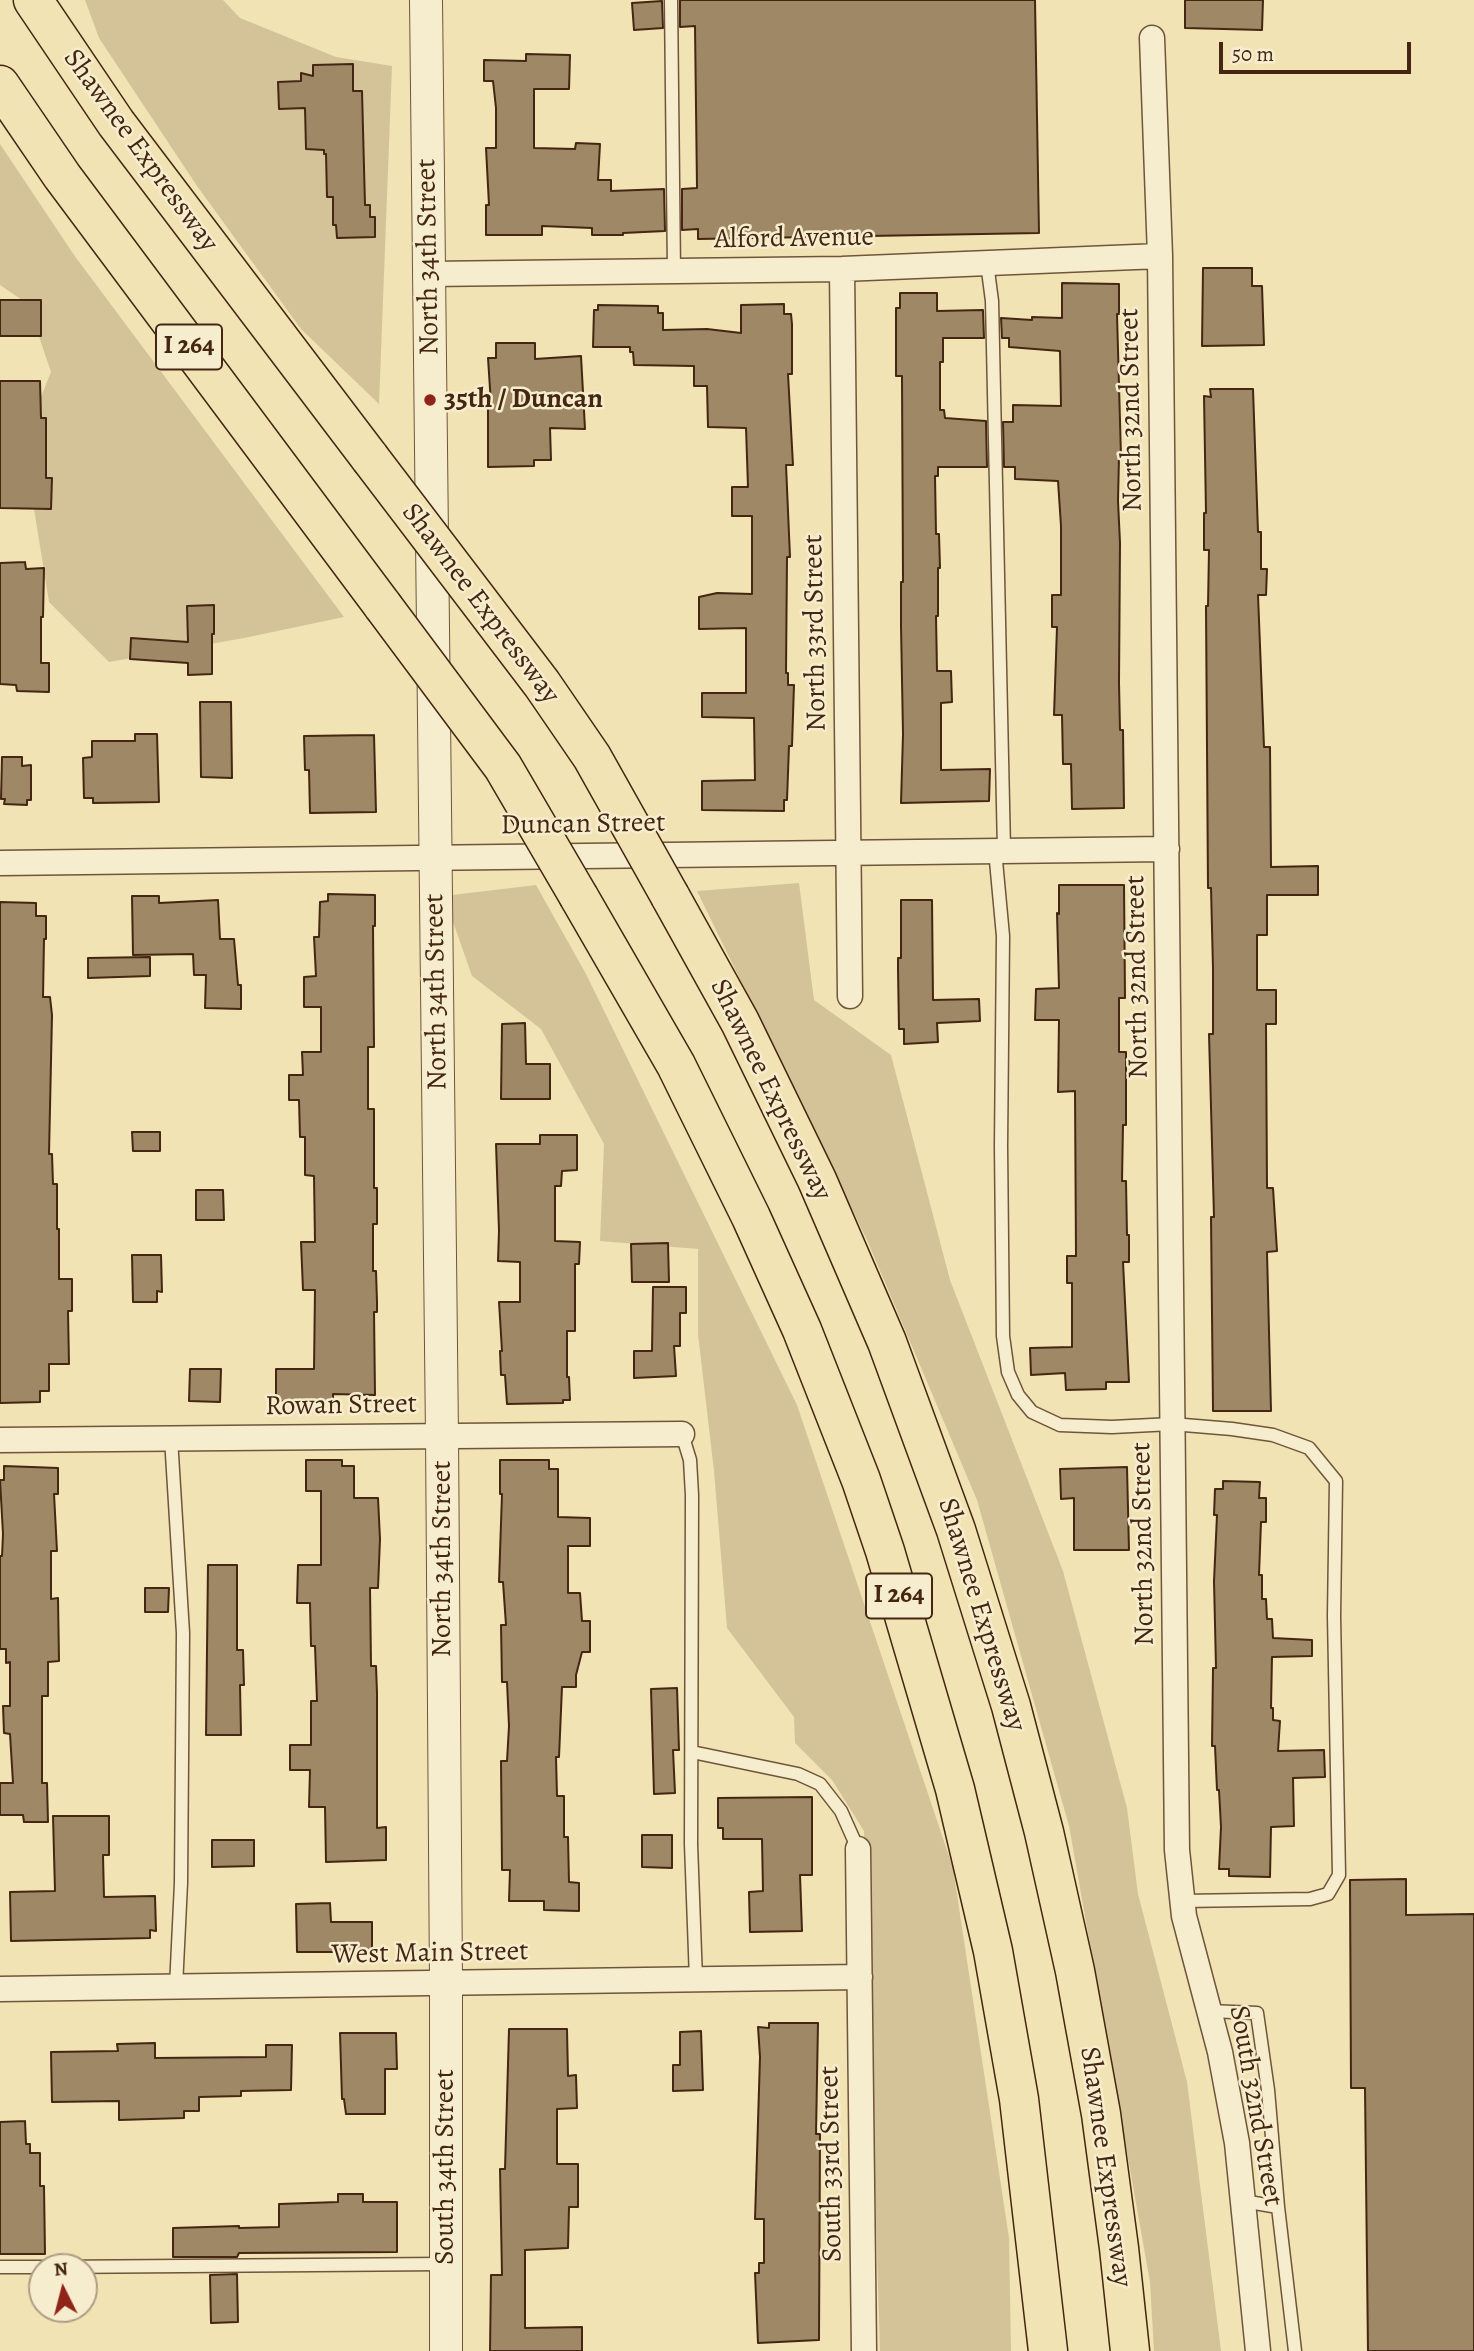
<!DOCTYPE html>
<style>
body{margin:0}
#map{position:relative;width:1474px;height:2351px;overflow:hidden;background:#f1e3b3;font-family:Alegreya,serif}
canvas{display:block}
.north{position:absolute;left:28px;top:2253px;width:70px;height:70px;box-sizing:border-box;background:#f6edce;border:2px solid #af9d83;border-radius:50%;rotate:354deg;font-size:19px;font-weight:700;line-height:28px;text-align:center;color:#442612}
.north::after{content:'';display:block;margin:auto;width:24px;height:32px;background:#8f2418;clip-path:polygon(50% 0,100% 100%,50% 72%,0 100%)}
.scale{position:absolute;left:1219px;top:42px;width:192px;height:32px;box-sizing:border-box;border:4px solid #442612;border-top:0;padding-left:9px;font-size:21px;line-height:24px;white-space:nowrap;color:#442612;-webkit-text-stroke:5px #f6edce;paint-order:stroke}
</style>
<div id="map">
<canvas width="1474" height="2351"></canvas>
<div class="north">N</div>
<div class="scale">50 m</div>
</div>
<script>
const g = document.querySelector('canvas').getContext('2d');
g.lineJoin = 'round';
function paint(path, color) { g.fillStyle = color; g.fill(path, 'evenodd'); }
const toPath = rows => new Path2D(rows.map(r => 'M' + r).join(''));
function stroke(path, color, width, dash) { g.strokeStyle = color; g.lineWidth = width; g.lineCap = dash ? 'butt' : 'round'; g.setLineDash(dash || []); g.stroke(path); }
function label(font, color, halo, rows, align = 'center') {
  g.font = font + ' Alegreya,serif'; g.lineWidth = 5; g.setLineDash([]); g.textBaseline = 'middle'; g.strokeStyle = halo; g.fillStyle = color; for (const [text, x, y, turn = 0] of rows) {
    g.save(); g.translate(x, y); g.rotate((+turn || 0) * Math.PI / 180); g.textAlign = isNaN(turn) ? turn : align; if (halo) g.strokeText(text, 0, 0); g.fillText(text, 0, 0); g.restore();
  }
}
paint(toPath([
 [85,0,223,0,240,18,336,57,392,66,379,404,301,329,197,186,99,38],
 [0,144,74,255,344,617,244,638,109,662,49,602,23,441,51,372,28,304,0,285],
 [799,883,814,1000,891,1055,950,1280,1063,1571,1127,1808,1138,1894,1187,2082,1221,2351,1154,2351,1150,2282,1069,1826,977,1500,867,1240,697,891],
 [536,885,586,974,797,1405,953,1868,1009,2238,1011,2351,880,2351,864,1831,832,1780,795,1743,794,1717,727,1628,714,1471,698,1334,698,1249,600,1241,604,1144,541,1029,472,976,444,896]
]), '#d4c398');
const building = toPath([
 [680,0,1035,0,1039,233,698,239,698,229,682,230,682,189,697,188,695,26,680,27,680,0],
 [1185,0,1263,0,1262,30,1185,28,1185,0],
 [662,1,663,28,634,30,632,3,662,1],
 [526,54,570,55,569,89,534,89,534,148,575,149,576,143,600,144,598,180,611,180,611,191,664,189,665,231,623,233,623,235,592,235,592,228,542,226,542,235,486,235,486,205,489,205,486,148,496,148,496,108,493,81,484,81,484,60,526,61,526,54],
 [353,64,353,91,362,91,365,205,370,205,370,217,375,217,375,237,337,238,336,225,333,225,333,197,327,197,326,154,324,154,324,150,306,149,305,108,279,109,278,82,301,81,301,73,313,76,313,65,353,64],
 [1203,268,1252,268,1252,286,1262,286,1264,345,1202,346,1203,268],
 [1062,283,1119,284,1119,314,1117,314,1121,457,1119,457,1118,501,1120,543,1119,682,1120,730,1123,730,1124,808,1072,809,1071,764,1063,764,1062,715,1054,715,1057,627,1052,627,1052,595,1061,595,1061,526,1058,481,1015,479,1015,467,1004,467,1003,422,1013,422,1013,405,1061,406,1060,351,1009,347,1009,338,1002,338,1001,318,1032,320,1032,317,1062,318,1062,283],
 [900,293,937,293,937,311,983,310,984,338,943,338,943,362,940,362,940,410,944,410,945,418,986,421,987,467,938,467,938,476,935,476,936,534,939,534,940,568,938,568,938,616,936,616,937,671,951,671,952,702,941,703,941,770,990,769,989,801,901,803,903,734,901,626,901,582,903,582,902,376,896,376,896,308,900,308,900,293],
 [0,300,41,300,41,336,0,336,0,300],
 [784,304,784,314,791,314,792,324,792,374,788,374,793,465,786,465,790,557,787,557,786,673,788,673,788,685,794,685,792,746,789,746,787,800,784,800,784,811,702,810,702,781,755,780,754,718,702,717,702,693,746,693,746,628,699,629,699,597,717,593,752,594,752,516,732,516,732,487,748,487,746,428,708,427,707,386,694,386,694,366,634,365,633,352,630,352,630,347,593,347,594,310,598,310,598,305,658,306,658,313,663,313,663,330,707,329,741,333,741,305,784,304],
 [496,343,535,343,535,359,581,356,585,429,550,428,551,460,534,460,534,466,488,467,488,404,491,404,488,358,496,358,496,343],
 [0,381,40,381,41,418,46,418,46,478,52,478,51,509,0,508,0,381],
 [1210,389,1253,389,1258,532,1261,532,1261,569,1267,569,1266,595,1258,595,1264,747,1270,747,1271,867,1318,866,1318,895,1267,895,1267,935,1257,935,1257,990,1276,990,1276,1024,1266,1024,1267,1188,1273,1188,1277,1251,1267,1252,1271,1411,1213,1411,1211,1217,1214,1217,1209,1034,1213,1034,1213,969,1211,888,1208,888,1206,606,1208,606,1209,550,1204,550,1204,513,1206,513,1204,396,1211,397,1210,389],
 [25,562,26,569,44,568,43,617,41,617,41,663,49,663,49,692,17,691,16,685,0,684,0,563,25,562],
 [214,605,214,634,212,634,212,674,188,675,188,663,130,659,131,638,188,642,187,606,214,605],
 [200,702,231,702,232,778,201,777,200,702],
 [135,734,157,734,159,802,93,803,93,798,84,798,83,758,92,757,92,741,135,741,135,734],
 [374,735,376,812,310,813,309,770,305,770,304,736,374,735],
 [2,757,22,757,22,766,31,765,31,800,27,800,27,805,4,804,5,799,1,799,2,757],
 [1059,885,1124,885,1125,998,1119,998,1119,1052,1126,1052,1126,1125,1123,1125,1122,1181,1126,1181,1127,1235,1129,1235,1129,1262,1123,1262,1129,1382,1106,1382,1106,1389,1066,1390,1065,1373,1031,1375,1030,1348,1072,1347,1072,1283,1067,1283,1067,1256,1076,1256,1075,1091,1058,1092,1059,1020,1035,1020,1036,989,1059,988,1057,913,1059,914,1059,885],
 [328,894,375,895,375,926,373,926,374,1047,368,1047,368,1109,374,1109,374,1188,377,1188,377,1224,373,1224,373,1271,376,1271,377,1302,377,1312,374,1312,375,1395,333,1394,333,1402,276,1401,276,1369,314,1369,315,1290,303,1290,301,1242,315,1242,314,1176,305,1175,305,1137,300,1137,299,1100,289,1100,289,1075,303,1075,302,1052,321,1052,321,1007,304,1007,304,977,316,976,314,937,319,937,320,902,328,901,328,894],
 [132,896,159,896,159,903,218,900,220,939,234,939,238,985,241,985,241,1009,205,1008,206,975,194,975,193,954,133,955,132,896],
 [901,900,932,900,933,1000,979,999,980,1021,937,1023,938,1042,904,1044,904,1029,899,1029,898,970,898,958,901,958,901,900],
 [0,902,36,903,36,916,46,916,46,939,44,939,43,997,50,997,52,1015,49,1154,52,1154,53,1184,57,1184,57,1229,59,1229,59,1279,72,1279,72,1311,68,1311,69,1364,49,1364,49,1391,40,1391,40,1402,0,1403,0,902],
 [150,957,150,976,88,978,88,958,150,957],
 [525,1023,526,1064,550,1064,550,1099,501,1099,502,1024,525,1023],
 [132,1132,160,1132,160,1151,133,1151,132,1132],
 [540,1135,577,1135,577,1170,562,1171,561,1186,555,1186,555,1241,580,1242,579,1264,575,1264,575,1331,567,1331,567,1377,569,1377,570,1400,563,1400,563,1403,507,1404,505,1375,501,1375,500,1351,502,1351,499,1302,520,1302,520,1262,498,1261,499,1231,496,1144,540,1144,540,1135],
 [196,1190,223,1190,224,1220,196,1220,196,1190],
 [668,1243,669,1282,632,1282,631,1244,668,1243],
 [132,1255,161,1255,162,1292,157,1291,157,1302,133,1302,132,1255],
 [653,1287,686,1287,686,1313,680,1313,680,1346,674,1346,676,1376,634,1378,634,1351,652,1351,653,1287],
 [190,1369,221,1369,220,1402,189,1401,190,1369],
 [306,1460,342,1460,342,1466,354,1466,354,1498,378,1498,380,1539,378,1588,370,1588,371,1666,376,1666,377,1693,377,1828,386,1827,386,1860,326,1862,325,1807,309,1807,310,1770,290,1770,290,1745,311,1745,311,1701,317,1701,315,1646,311,1646,310,1603,297,1603,298,1565,321,1565,321,1491,306,1491,306,1460],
 [500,1460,549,1460,549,1469,558,1469,558,1517,590,1518,590,1546,568,1546,568,1593,580,1593,582,1621,590,1621,590,1652,582,1652,576,1675,576,1687,562,1687,559,1757,556,1757,557,1796,564,1796,564,1837,568,1837,569,1882,579,1883,579,1911,544,1910,544,1901,509,1901,510,1870,502,1870,501,1761,507,1761,509,1726,507,1682,502,1682,501,1625,506,1625,503,1582,499,1582,502,1494,500,1494,500,1460],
 [4,1466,58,1468,58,1494,54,1494,57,1551,51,1551,51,1599,58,1598,59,1661,48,1662,48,1696,42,1696,42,1783,47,1783,48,1822,24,1822,23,1815,0,1815,0,1783,13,1783,10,1734,4,1733,3,1706,10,1706,10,1662,6,1663,6,1649,0,1649,0,1556,2,1556,3,1534,0,1480,4,1480,4,1466],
 [1127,1467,1129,1550,1074,1550,1074,1498,1061,1499,1060,1469,1127,1467],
 [1223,1481,1260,1482,1259,1498,1266,1498,1266,1522,1261,1522,1259,1575,1262,1575,1262,1599,1266,1599,1267,1619,1272,1619,1273,1638,1312,1640,1312,1656,1272,1657,1271,1708,1273,1708,1273,1720,1280,1721,1278,1751,1324,1750,1325,1777,1293,1778,1294,1826,1271,1827,1270,1877,1229,1876,1229,1869,1219,1869,1221,1827,1219,1790,1217,1790,1215,1746,1212,1746,1213,1668,1216,1668,1214,1581,1217,1515,1214,1515,1215,1489,1223,1489,1223,1481],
 [208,1565,237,1565,237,1650,243,1650,244,1685,240,1685,241,1735,206,1735,208,1565],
 [145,1588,169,1588,168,1612,145,1612,145,1588],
 [677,1688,679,1750,673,1750,675,1793,654,1794,651,1689,677,1688],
 [812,1797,812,1875,800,1875,802,1931,750,1932,749,1892,763,1891,762,1839,723,1839,723,1828,718,1828,718,1798,812,1797],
 [53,1816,109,1816,109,1855,103,1855,104,1897,155,1896,156,1931,150,1930,150,1938,11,1941,10,1892,55,1891,53,1816],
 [642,1835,672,1835,672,1868,642,1867,642,1835],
 [212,1840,254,1840,254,1866,212,1867,212,1840],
 [1406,1879,1406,1915,1474,1914,1474,2351,1368,2351,1365,2088,1351,2088,1350,1880,1406,1879],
 [330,1903,331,1922,372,1922,372,1952,297,1952,296,1904,330,1903],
 [769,2023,818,2023,816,2134,820,2134,819,2340,758,2343,755,2273,759,2273,759,2263,764,2263,764,2219,755,2219,760,2057,758,2027,769,2028,769,2023],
 [509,2029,567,2029,568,2076,576,2075,577,2108,557,2109,557,2164,578,2164,578,2207,569,2207,568,2248,525,2250,525,2328,582,2327,582,2351,490,2351,491,2275,502,2275,500,2169,505,2169,509,2029],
 [701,2031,703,2090,673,2091,673,2065,680,2065,680,2032,701,2031],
 [340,2033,396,2033,397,2069,385,2069,385,2114,346,2114,344,2099,342,2099,340,2033],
 [155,2043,155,2058,266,2057,266,2045,292,2045,291,2090,241,2091,241,2096,199,2097,199,2111,184,2111,184,2118,119,2120,119,2101,52,2102,51,2052,118,2051,117,2044,155,2043],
 [25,2121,26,2144,30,2144,30,2153,40,2153,40,2186,44,2186,45,2254,0,2254,0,2122,25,2121],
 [338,2194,363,2194,363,2202,397,2202,397,2252,239,2253,237,2257,173,2257,173,2228,239,2226,239,2228,279,2227,279,2204,338,2202,338,2194],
 [237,2274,238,2322,211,2323,210,2275,237,2274]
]);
paint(building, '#9e8866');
stroke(building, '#442612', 2);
const service = toPath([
 [671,0,674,271],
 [987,263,992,301,1004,850],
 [995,850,1003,936,1001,1146,1003,1336,1008,1372,1018,1395,1032,1412,1060,1425,1112,1427,1172,1424,1232,1429,1273,1435,1309,1448,1336,1481,1334,1616,1339,1875,1328,1894,1310,1899,1183,1901],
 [682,1434,690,1460,692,1495,691,1844,696,1980],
 [171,1438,183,1633,181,1883,176,1987],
 [692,1752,798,1774,820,1784,841,1811,858,1849],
 [1209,2011,1257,2013,1268,2090,1278,2207],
 [1243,2201,1278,2207,1295,2351],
 [0,2267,42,2267],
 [52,2267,444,2264]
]);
const minor = toPath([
 [1152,38,1160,256,1177,1850,1184,1916,1220,2052,1237,2143,1258,2351],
 [842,269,850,996],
 [429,274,842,269,1160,256],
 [0,863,1167,849],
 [0,1440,682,1434],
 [858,1849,864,2351],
 [0,1989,860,1977]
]);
const tertiary = toPath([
 [426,0,442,1435,446,1983,446,2351]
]);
const motorway = toPath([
 [33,0,116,123,370,458],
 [0,85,62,176,383,606],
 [670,896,740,1022,817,1180,887,1342,956,1530,1011,1706,1044,1832,1075,1971,1101,2114,1119,2248,1130,2351],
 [579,897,676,1065,751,1217,802,1330,861,1480,885,1551,955,1789,993,1951,1019,2099,1048,2351]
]);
stroke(service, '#6f553a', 15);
stroke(minor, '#6f553a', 27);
stroke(tertiary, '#6f553a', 34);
stroke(motorway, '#442612', 41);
stroke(service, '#f6edce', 12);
stroke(minor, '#f6edce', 24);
stroke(tertiary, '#f6edce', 32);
stroke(motorway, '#f1e3b3', 38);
const motorwayBridge = toPath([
 [370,458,542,684,592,757,670,896],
 [383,606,503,767,579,897]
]);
stroke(motorwayBridge, '#442612', 41, []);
stroke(motorwayBridge, '#f1e3b3', 38);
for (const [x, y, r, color] of [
 [430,400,7,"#8f2418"]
]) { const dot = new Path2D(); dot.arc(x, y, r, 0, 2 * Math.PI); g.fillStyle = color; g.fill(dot); stroke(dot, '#f6edce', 2.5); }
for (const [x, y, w] of [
 [189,347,66],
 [899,1596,66]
]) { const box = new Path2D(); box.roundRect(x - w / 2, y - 22.5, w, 45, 5); g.fillStyle = '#f6edce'; g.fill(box); stroke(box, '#442612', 2); }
label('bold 26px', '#442612', null, [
 ["I 264",189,347],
 ["I 264",899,1596]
]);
label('28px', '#442612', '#f6edce', [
 ["Shawnee Expressway",140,151,54],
 ["Alford Avenue",794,239,-1],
 ["North 34th Street",429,257,-91],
 ["North 32nd Street",1132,410,-91],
 ["Shawnee Expressway",480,604,53],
 ["North 33rd Street",816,633,-91],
 ["Duncan Street",583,825,-1],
 ["North 32nd Street",1138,977,-91],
 ["North 34th Street",437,992,-91],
 ["Shawnee Expressway",770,1090,64],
 ["Rowan Street",341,1406,-1],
 ["North 32nd Street",1144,1544,-91],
 ["North 34th Street",443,1559,-90],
 ["Shawnee Expressway",981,1615,73],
 ["West Main Street",430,1954,-1],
 ["South 32nd Street",1255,2106,80],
 ["South 33rd Street",832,2164,-91],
 ["South 34th Street",446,2167,-90],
 ["Shawnee Expressway",1105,2167,82]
]);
label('bold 28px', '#442612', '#f6edce', [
 ["35th / Duncan",444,400]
], 'left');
</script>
